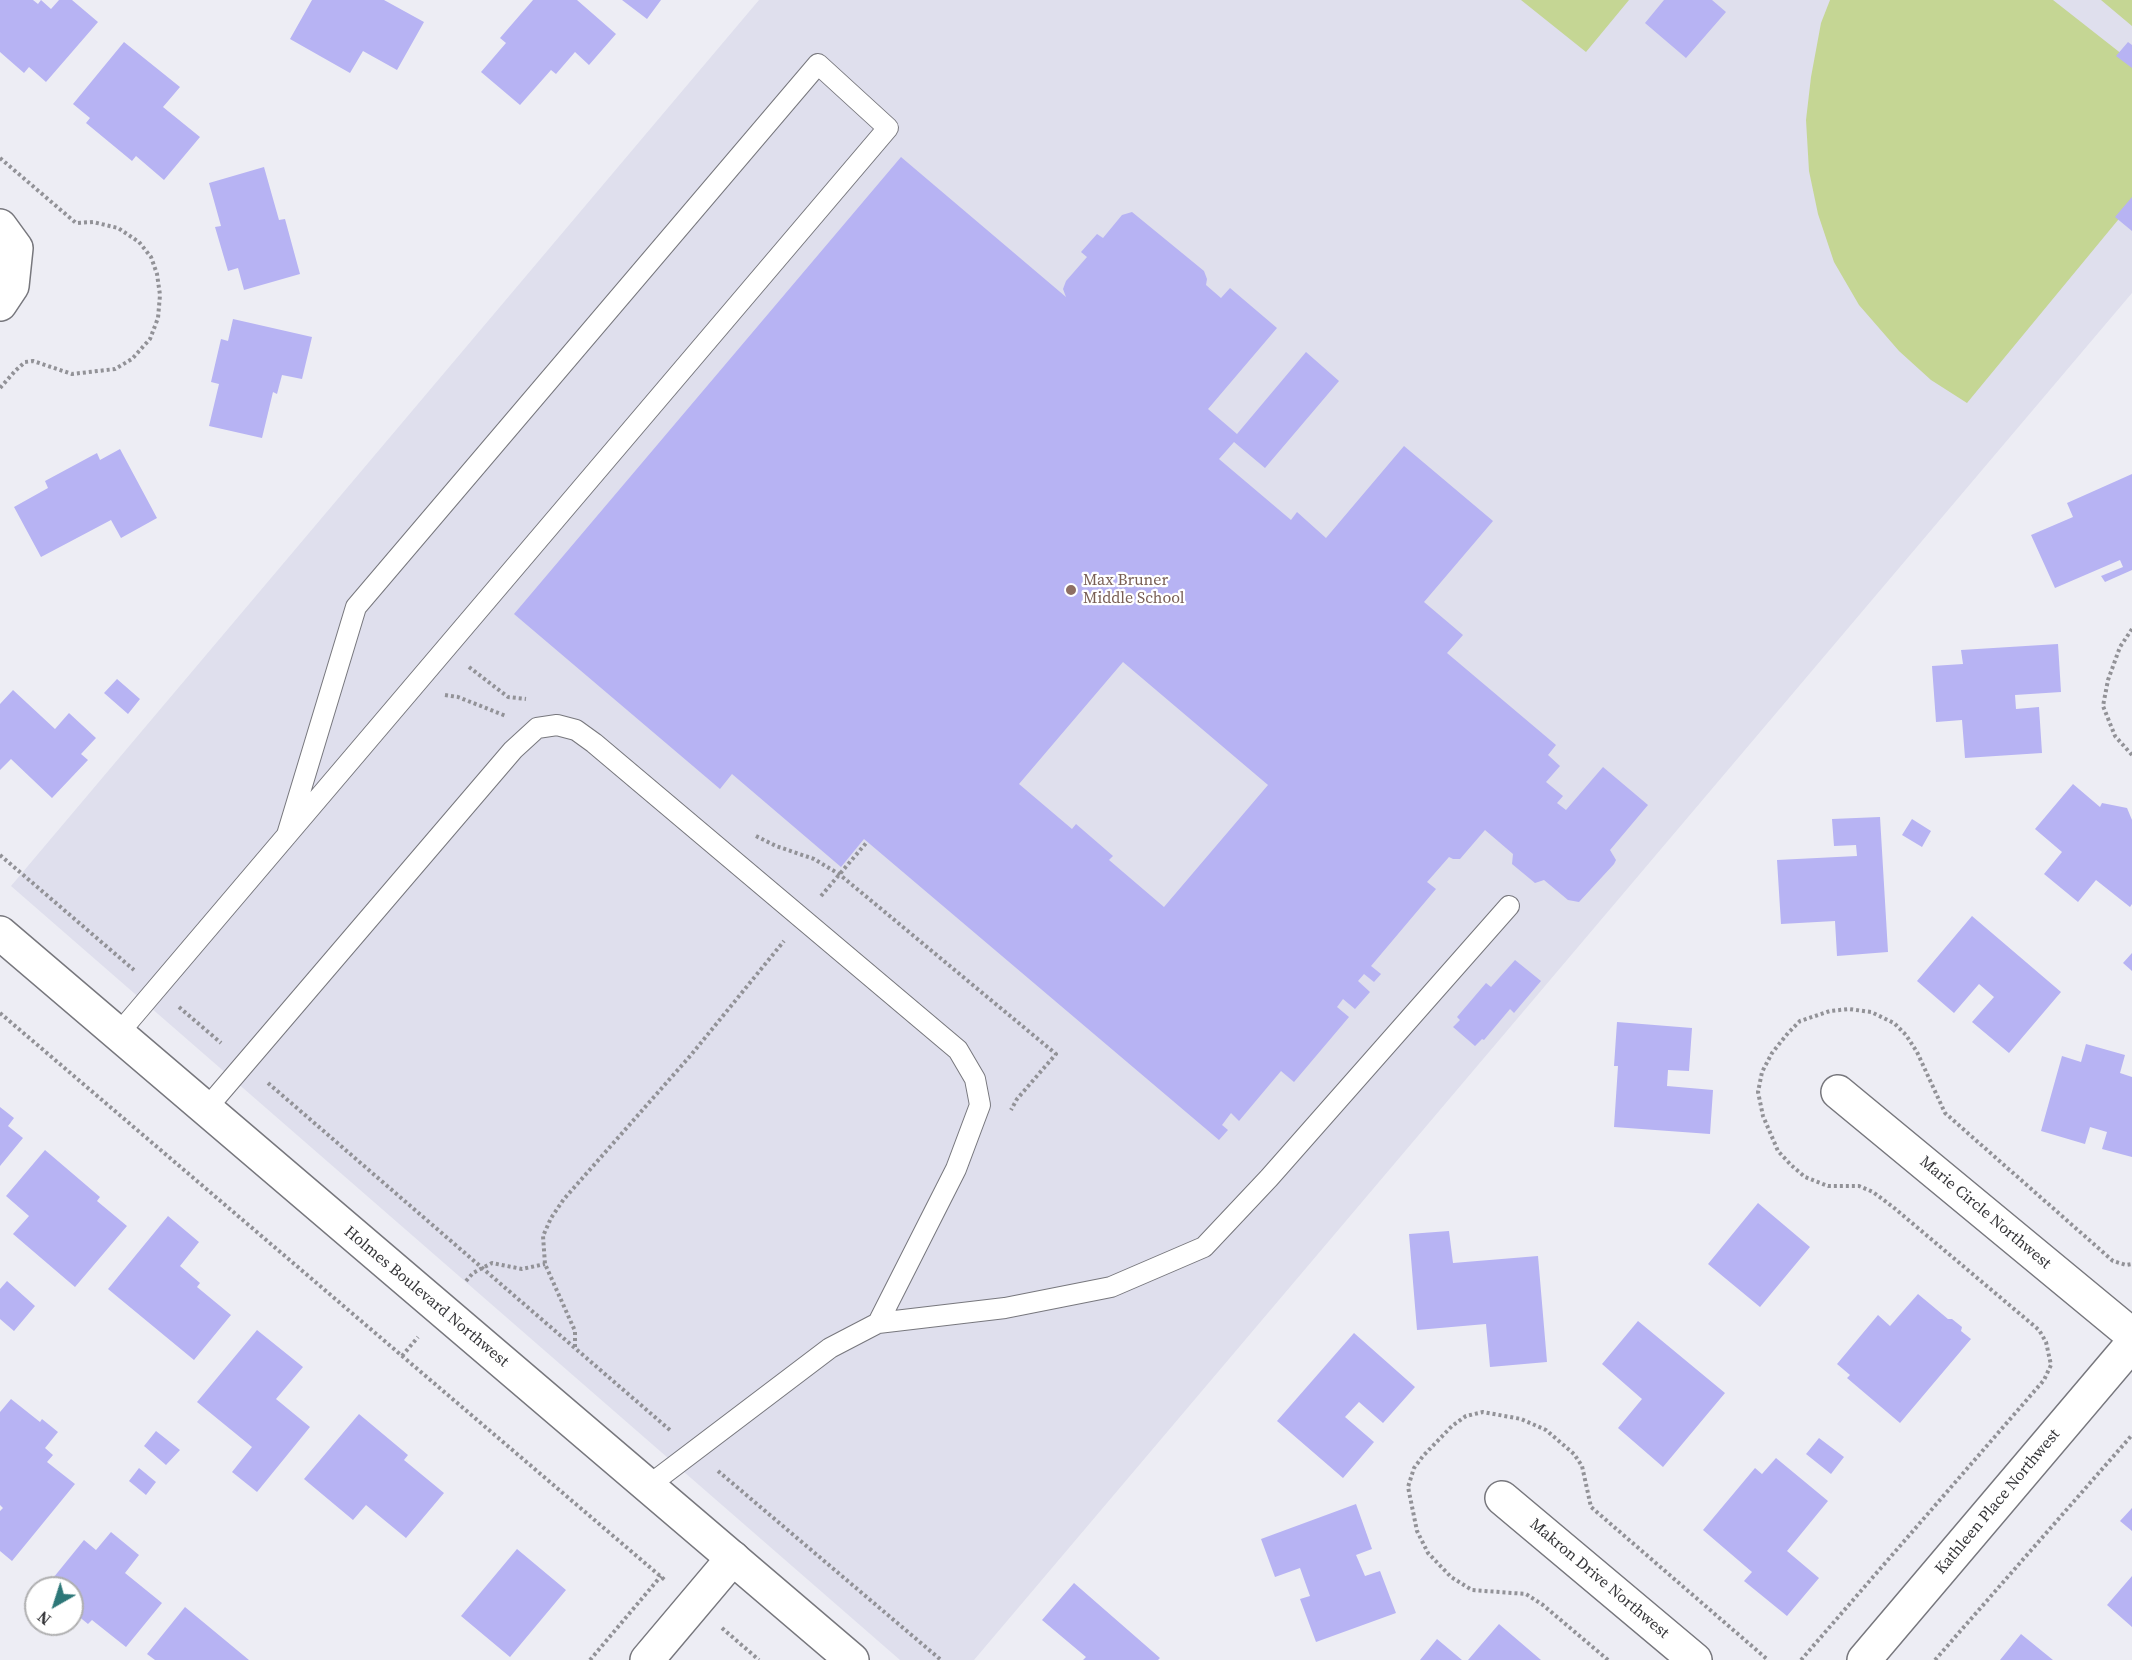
<!DOCTYPE html>
<style>
body{margin:0}
#map{position:relative;width:2132px;height:1660px;overflow:hidden;background:#ededf4;font-family:"Source Serif 4",serif}
canvas{display:block}
.north{position:absolute;left:24px;top:1576px;width:60px;height:60px;box-sizing:border-box;background:#fff;border:2px solid #afafb0;border-radius:50%;rotate:219deg;font-size:16px;font-weight:700;line-height:24px;text-align:center;color:#363639}
.north::after{content:'';display:block;margin:auto;width:21px;height:27px;background:#2d7778;clip-path:polygon(50% 0,100% 100%,50% 72%,0 100%)}
</style>
<div id="map">
<canvas width="2132" height="1660"></canvas>
<div class="north">N</div>
</div>
<script>
const g = document.querySelector('canvas').getContext('2d');
g.lineJoin = 'round';
function paint(path, color) { g.fillStyle = color; g.fill(path, 'evenodd'); }
const toPath = rows => new Path2D(rows.map(r => 'M' + r).join(''));
function stroke(path, color, width, dash) { g.strokeStyle = color; g.lineWidth = width; g.lineCap = dash ? 'butt' : 'round'; g.setLineDash(dash || []); g.stroke(path); }
function label(font, color, halo, rows, align = 'center') {
  g.font = font + ' "Source Serif 4",serif'; g.lineWidth = 4.5; g.setLineDash([]); g.textBaseline = 'middle'; g.strokeStyle = halo; g.fillStyle = color; for (const [text, x, y, turn = 0] of rows) {
    g.save(); g.translate(x, y); g.rotate((+turn || 0) * Math.PI / 180); g.textAlign = isNaN(turn) ? turn : align; if (halo) g.strokeText(text, 0, 0); g.fillText(text, 0, 0); g.restore();
  }
}
paint(toPath([
 [759,0,2132,0,2132,293,974,1660,900,1660,11,886]
]), '#dfdfed');
paint(toPath([
 [1521,0,1629,0,1586,52],
 [1830,0,2053,0,2132,62,2132,203,1967,403,1931,380,1899,351,1859,305,1834,262,1818,214,1809,171,1806,120,1811,77,1821,23],
 [2101,0,2132,0,2132,26]
]), '#c5d694');
paint(toPath([
 [0,0,33,0,38,4,41,0,51,9,59,0,72,0,98,22,46,82,29,67,24,73,0,52],
 [312,0,384,0,424,22,397,70,363,51,350,73,290,39],
 [533,0,577,0,616,34,589,65,575,52,556,74,551,70,520,105,481,72,506,43,500,38],
 [622,0,661,0,647,19],
 [1664,0,1712,0,1726,12,1686,58,1645,23],
 [124,42,180,87,163,107,200,137,164,180,136,156,132,161,86,123,90,118,73,104],
 [2128,42,2132,45,2132,68,2116,56],
 [901,157,1066,297,1063,289,1066,281,1087,257,1081,252,1097,234,1103,238,1122,215,1132,212,1204,271,1207,279,1206,285,1221,298,1230,288,1277,328,1208,409,1237,434,1306,352,1339,381,1265,468,1234,442,1219,459,1291,520,1297,512,1326,538,1404,446,1493,521,1424,602,1463,635,1447,653,1556,745,1548,755,1560,766,1546,782,1563,796,1557,803,1566,810,1603,767,1648,805,1610,850,1616,860,1614,864,1579,902,1568,900,1544,880,1535,883,1512,864,1513,854,1485,830,1460,859,1453,859,1449,857,1427,882,1436,889,1371,966,1381,974,1374,982,1364,974,1358,981,1370,992,1355,1009,1343,999,1337,1007,1349,1017,1294,1082,1281,1071,1239,1121,1231,1113,1222,1125,1228,1130,1219,1140,864,839,841,867,732,774,720,789,514,614],
 [1123,662,1268,785,1164,907,1109,860,1113,856,1076,824,1072,829,1019,784],
 [264,167,279,220,285,219,300,274,244,290,238,268,228,271,215,227,221,226,209,183],
 [2132,197,2132,231,2115,217],
 [233,319,312,337,302,379,282,375,277,394,273,392,262,438,209,426,219,384,211,382,221,339,228,341],
 [120,449,157,518,121,538,111,520,41,557,14,507,48,488,45,481,97,453,100,460],
 [2132,474,2132,570,2105,582,2101,576,2123,567,2120,560,2055,588,2031,535,2073,517,2067,503],
 [2058,644,2061,692,2015,695,2016,709,2039,707,2042,753,1965,758,1962,720,1936,722,1932,666,1963,664,1961,650],
 [117,679,140,699,128,714,104,693],
 [13,690,55,729,69,713,96,738,81,754,88,760,52,798,11,759,0,770,0,704],
 [2073,784,2100,807,2102,803,2127,808,2132,820,2132,904,2130,907,2096,880,2078,902,2044,874,2062,852,2035,829],
 [1880,817,1888,952,1837,956,1835,921,1781,924,1777,860,1857,856,1856,845,1834,846,1832,819],
 [1912,819,1931,831,1922,847,1902,835],
 [1972,916,2061,992,2009,1053,1972,1022,1994,997,1979,984,1954,1013,1917,981],
 [2132,953,2132,971,2123,963],
 [1515,960,1541,981,1514,1013,1510,1009,1484,1040,1482,1039,1475,1046,1453,1027,1460,1020,1457,1017,1486,983,1491,987],
 [1617,1022,1692,1028,1689,1071,1668,1070,1667,1086,1713,1090,1710,1134,1614,1127,1618,1066,1614,1066],
 [2086,1044,2125,1055,2120,1073,2132,1077,2132,1157,2102,1149,2107,1132,2090,1127,2085,1144,2041,1131,2062,1056,2081,1062],
 [0,1107,14,1118,8,1126,23,1138,0,1166],
 [45,1150,100,1197,97,1201,127,1226,75,1287,13,1234,29,1216,6,1196],
 [1758,1203,1810,1247,1760,1307,1708,1264],
 [168,1216,199,1242,180,1266,200,1283,197,1287,231,1315,194,1360,108,1289],
 [1449,1231,1453,1263,1538,1256,1547,1362,1490,1367,1486,1324,1417,1330,1409,1234],
 [7,1281,35,1306,14,1331,0,1319,0,1289],
 [1918,1294,1948,1319,1952,1319,1962,1327,1961,1331,1971,1339,1900,1423,1847,1378,1850,1375,1837,1364,1878,1315,1890,1326],
 [1638,1321,1725,1393,1663,1467,1618,1428,1642,1399,1602,1364],
 [257,1330,303,1367,276,1399,310,1427,257,1492,232,1472,252,1447,197,1402],
 [1354,1333,1415,1387,1383,1423,1359,1402,1345,1417,1374,1442,1343,1478,1277,1421],
 [11,1399,40,1422,42,1419,58,1432,45,1448,53,1455,47,1462,75,1484,12,1561,0,1551,0,1511,3,1508,0,1505,0,1412],
 [359,1414,408,1455,404,1460,444,1493,406,1538,366,1505,353,1520,304,1479],
 [156,1431,180,1450,166,1465,144,1446],
 [1819,1438,1844,1457,1831,1474,1806,1454],
 [1776,1458,1828,1501,1787,1551,1819,1578,1787,1616,1744,1581,1752,1572,1703,1530,1755,1468,1762,1474],
 [139,1468,156,1482,146,1495,129,1481],
 [1356,1504,1372,1549,1356,1555,1365,1576,1380,1571,1396,1613,1316,1642,1300,1599,1310,1596,1300,1568,1275,1577,1261,1539],
 [2132,1508,2132,1531,2120,1521],
 [111,1532,139,1555,125,1573,162,1603,126,1647,92,1620,88,1624,72,1611,72,1588,45,1588,84,1540,96,1550],
 [517,1549,566,1590,510,1657,461,1616],
 [2132,1576,2132,1627,2107,1605],
 [1074,1583,1160,1658,1158,1660,1083,1660,1086,1657,1042,1620],
 [185,1607,249,1660,155,1660,147,1654],
 [1499,1624,1541,1660,1468,1660],
 [2021,1634,2053,1660,2000,1660],
 [1437,1639,1462,1660,1420,1660]
]), '#b7b3f3');
const service = toPath([
 [118,1034,888,128,818,64,356,607,287,835],
 [206,1109,513,750,537,728,557,725,576,730,594,743,958,1050,975,1079,980,1105,956,1169,878,1323,830,1348,648,1486],
 [878,1323,1005,1308,1111,1287,1204,1247,1269,1178,1509,906]
]);
const minor = toPath([
 [0,226,16,248,12,286,0,304],
 [1838,1092,2132,1335],
 [1502,1498,1695,1660],
 [647,1660,733,1558],
 [1864,1660,2132,1344]
]);
const tertiary = toPath([
 [0,933,852,1660]
]);
stroke(service, '#77777d', 22);
stroke(minor, '#77777d', 36);
stroke(tertiary, '#77777d', 36);
stroke(toPath([
 [0,158,76,223,93,222,118,228,139,242,151,257,157,274,160,295,158,318,150,339,132,359,115,369,72,374,33,361,25,362,16,370,0,388],
 [2132,629,2120,647,2108,680,2103,706,2115,736,2132,755],
 [469,667,508,697,526,699],
 [445,695,458,697,506,716],
 [756,836,776,846,814,859,839,874,1056,1054,1017,1099,1011,1110],
 [0,855,134,970],
 [821,896,867,842],
 [179,1007,221,1043],
 [0,1013,666,1581],
 [268,1083,671,1431],
 [466,1281,473,1273,492,1263,522,1269,545,1264],
 [575,1347,575,1331,545,1264,543,1236,551,1218,564,1199,691,1055,784,941],
 [402,1356,418,1337],
 [718,1471,941,1660],
 [722,1628,759,1660],
 [590,1660,661,1576],
 [1608,1660,1543,1605,1526,1594,1472,1590,1451,1577,1428,1553,1417,1531,1408,1487,1414,1468,1423,1456,1452,1426,1466,1416,1483,1412,1521,1419,1546,1430,1574,1454,1582,1466,1591,1507,1768,1660],
 [1801,1660,2044,1380,2051,1365,2046,1342,2039,1330,1893,1207,1873,1192,1859,1186,1828,1186,1805,1177,1791,1165,1778,1151,1763,1116,1758,1092,1762,1072,1772,1053,1788,1033,1800,1021,1830,1011,1849,1009,1871,1012,1894,1023,1906,1035,1917,1052,1945,1113,2113,1261,2126,1265,2132,1264],
 [1935,1660,2132,1435]
]), '#929297', 4, [3, 3]);
stroke(service, '#fff', 20);
stroke(minor, '#fff', 33);
stroke(tertiary, '#fff', 33);
for (const [x, y, r, color] of [
 [1071,590,6,"#8d6e63"]
]) { const dot = new Path2D(); dot.arc(x, y, r, 0, 2 * Math.PI); g.fillStyle = color; g.fill(dot); stroke(dot, '#fff', 2); }
label('16px', '#785e54', '#fff', [
 ["Max Bruner",1083,581],
 ["Middle School",1083,599]
], 'left');
label('16px', '#363639', '#fff', [
 ["Marie Circle Northwest",1985,1213,40],
 ["Holmes Boulevard Northwest",426,1297,40],
 ["Kathleen Place Northwest",1998,1502,-50],
 ["Makron Drive Northwest",1599,1579,40]
]);
</script>
